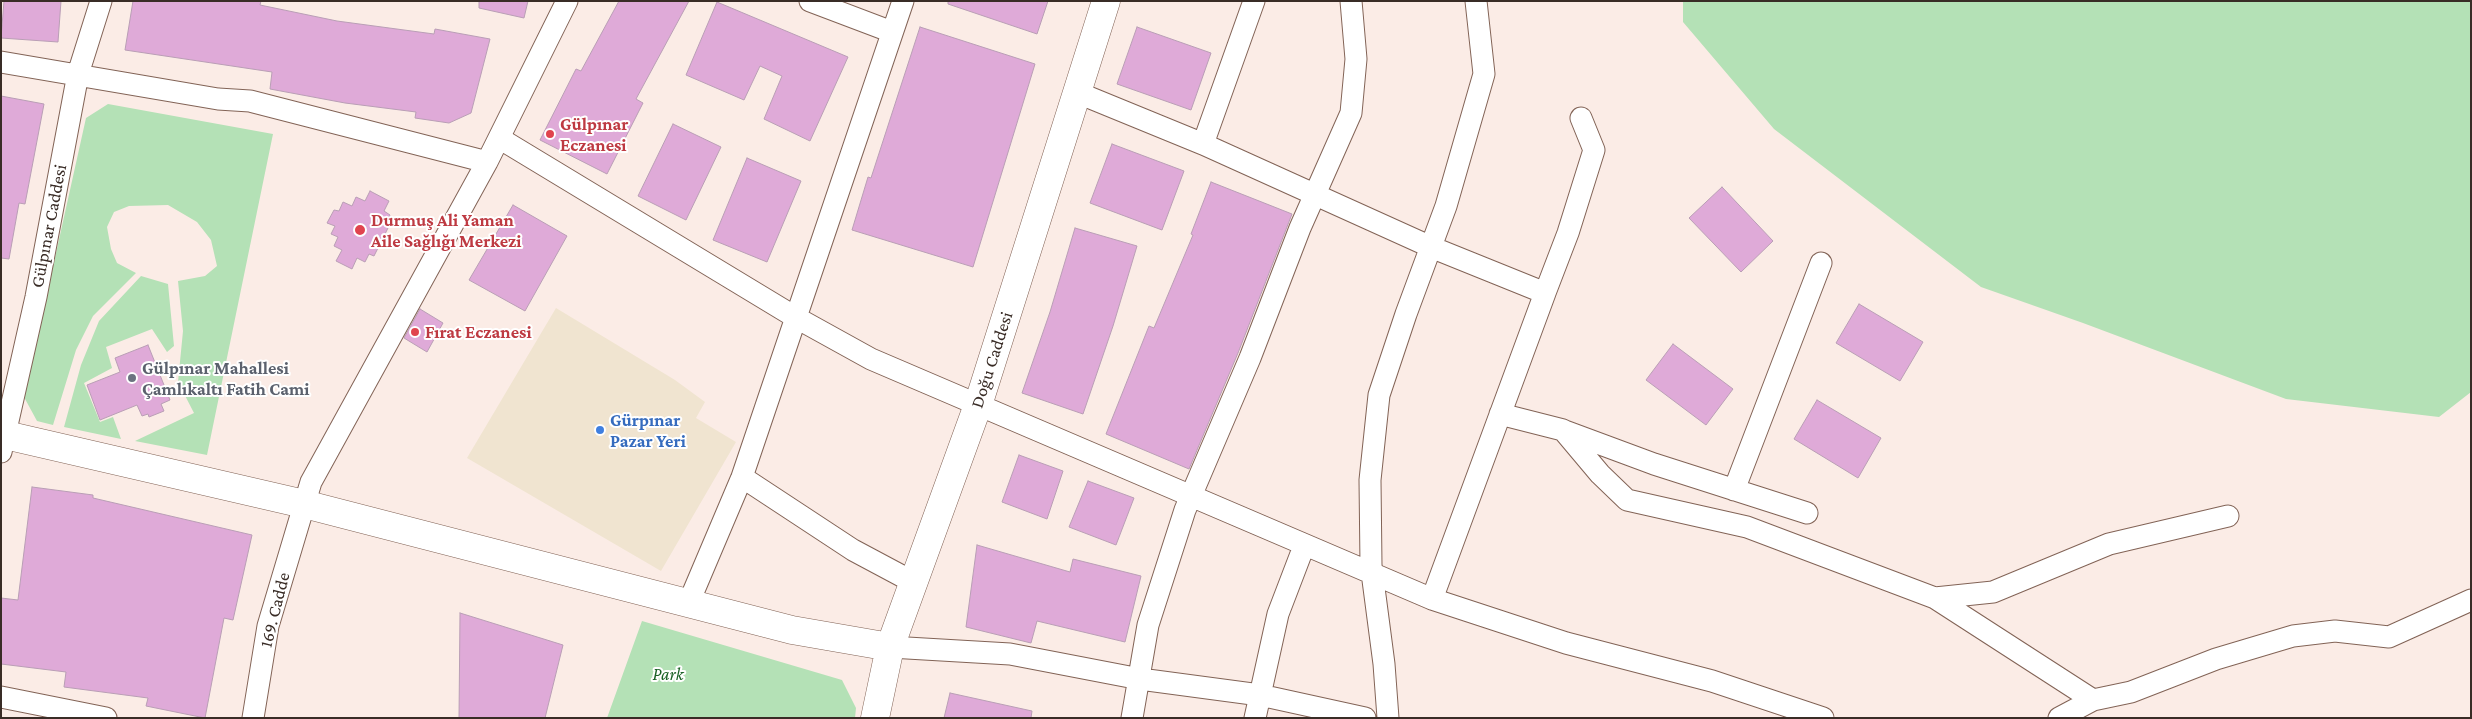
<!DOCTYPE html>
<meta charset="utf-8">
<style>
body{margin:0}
#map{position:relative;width:2472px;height:719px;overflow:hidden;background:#fbece6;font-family:"Crimson Pro",serif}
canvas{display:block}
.frame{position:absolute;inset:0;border:2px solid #392c26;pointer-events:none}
</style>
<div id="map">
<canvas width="2472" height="719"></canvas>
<div class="frame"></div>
</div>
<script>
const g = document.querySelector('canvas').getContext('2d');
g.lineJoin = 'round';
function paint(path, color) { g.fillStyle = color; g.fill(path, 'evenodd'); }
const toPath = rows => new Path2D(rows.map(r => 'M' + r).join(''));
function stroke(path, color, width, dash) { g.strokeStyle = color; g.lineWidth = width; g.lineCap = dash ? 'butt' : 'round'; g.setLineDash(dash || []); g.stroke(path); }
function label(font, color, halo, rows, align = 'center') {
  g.font = font + ' "Crimson Pro",serif'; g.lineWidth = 4; g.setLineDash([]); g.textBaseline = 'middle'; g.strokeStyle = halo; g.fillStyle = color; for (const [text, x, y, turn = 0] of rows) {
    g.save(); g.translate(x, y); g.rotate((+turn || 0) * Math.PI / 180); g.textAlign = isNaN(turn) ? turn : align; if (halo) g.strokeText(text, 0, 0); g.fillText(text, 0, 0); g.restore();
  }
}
paint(toPath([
 [556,308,675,380,705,402,696,418,736,442,661,571,467,458]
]), '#f0e4d0');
paint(toPath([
 [1683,1,2471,1,2471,392,2439,417,2286,399,2083,323,1981,287,1774,129,1683,22],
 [108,104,273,134,207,455,135,441,194,413,178,382,183,331,178,281,205,276,217,266,211,240,197,222,168,205,129,206,114,212,107,227,111,249,117,263,136,273,93,316,76,350,53,425,37,421,24,397,86,118],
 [141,276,168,284,174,346,167,352,152,329,106,347,112,368,84,383,100,422,113,417,121,439,64,427,81,365,99,321],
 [642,621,842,680,856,708,855,718,607,718]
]), '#b4e1b6');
const building = toPath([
 [4,1,61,1,58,42,1,38,4,1],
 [133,1,261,1,260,5,337,21,434,34,435,29,490,39,471,113,449,123,415,118,416,112,345,103,270,89,272,72,125,50,133,1],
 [479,1,528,1,524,18,479,8,479,1],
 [619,1,689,1,636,99,643,103,607,174,540,140,576,69,581,71,619,1],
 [948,1,1048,1,1037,34,948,4,948,1],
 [717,2,848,57,810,141,764,119,782,76,760,66,744,100,686,75,717,2],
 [920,27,1035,64,973,267,852,230,868,177,871,178,920,27],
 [1137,27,1211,53,1191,110,1117,84,1137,27],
 [1,96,44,104,25,204,19,203,9,259,1,258,1,96],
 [673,124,721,147,686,220,638,196,673,124],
 [1112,144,1184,171,1162,230,1090,203,1112,144],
 [747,158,801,181,767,262,713,240,747,158],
 [1211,182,1292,214,1238,353,1189,469,1106,434,1149,326,1154,328,1193,235,1191,234,1211,182],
 [1722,187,1773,241,1741,272,1689,218,1722,187],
 [370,191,389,201,384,211,390,215,386,223,389,226,374,256,369,254,365,262,357,258,352,269,336,261,342,250,334,246,338,237,331,234,335,226,327,223,334,210,339,211,343,202,352,206,356,197,365,201,370,191],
 [513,205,567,236,525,311,469,280,513,205],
 [1075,228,1137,246,1113,326,1083,414,1022,393,1050,312,1075,228],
 [1859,304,1923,342,1900,381,1836,343,1859,304],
 [420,309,443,323,427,352,404,338,420,309],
 [1673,344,1733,389,1706,425,1646,380,1673,344],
 [148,345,170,400,161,404,164,411,149,417,148,414,142,416,137,405,100,420,87,385,120,372,115,358,148,345],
 [1817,400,1881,438,1858,478,1794,439,1817,400],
 [1019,455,1063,471,1047,519,1002,502,1019,455],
 [1088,481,1134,498,1116,545,1069,527,1088,481],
 [32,487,93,495,93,498,252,535,233,620,224,618,205,718,146,706,148,698,64,687,66,672,1,664,1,598,18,600,32,487],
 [977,545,1070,572,1073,559,1141,576,1125,642,1037,621,1031,643,966,627,977,545],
 [460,613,563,645,545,718,459,718,460,613],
 [950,693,1032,711,1031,718,944,718,950,693]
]);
paint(building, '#dfaad8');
stroke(building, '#b99eb5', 1);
const street = toPath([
 [810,1,892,32],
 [1,62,218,99,250,101,487,162],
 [1076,92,1203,144,1431,247,1545,293,1568,233,1594,150,1581,118],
 [499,138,795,317,871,359,1432,599,1545,293],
 [1203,144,1254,1],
 [1500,414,1563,430,1600,474,1627,500,1747,527,1935,598,2093,700,2131,692,2216,659,2293,636,2335,631,2389,637,2471,600],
 [1565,431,1654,464,1807,513],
 [1,452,36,297,78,74,101,1],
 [742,477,853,550,913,582],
 [1734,490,1821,263],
 [1935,598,1993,592,2109,544,2228,516],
 [1432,599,1566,643,1712,681,1823,718],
 [689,602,742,477,903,1],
 [890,647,1010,654,1140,679,1260,695,1365,718],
 [1,697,106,718],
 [253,718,268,626,311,482,487,162,567,1],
 [1132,718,1148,625,1185,510,1250,358,1300,228,1351,113,1356,59,1351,1],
 [1255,718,1278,614,1304,546],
 [1388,718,1384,664,1371,565,1370,480,1379,395,1406,314,1446,206,1484,74,1476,1],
 [2059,718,2093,700]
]);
const secondary = toPath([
 [1,434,304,504,792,630,890,647],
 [875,718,890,647,978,405,1106,1]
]);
stroke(street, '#826356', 23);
stroke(secondary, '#826356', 29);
stroke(street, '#fff', 21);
stroke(secondary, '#fff', 28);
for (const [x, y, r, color] of [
 [550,134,5,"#e0444e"],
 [360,230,6,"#e0444e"],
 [415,332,5,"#e0444e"],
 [132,378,5,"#6b7280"],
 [600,430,5,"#3f7fe0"]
]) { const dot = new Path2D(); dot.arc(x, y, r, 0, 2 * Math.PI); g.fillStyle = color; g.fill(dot); stroke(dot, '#fff', 2); }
label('bold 18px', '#be3a42', '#fff', [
 ["Gülpınar",560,124],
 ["Eczanesi",560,145],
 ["Durmuş Ali Yaman",371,220],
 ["Aile Sağlığı Merkezi",371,241],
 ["Fırat Eczanesi",425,332]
], 'left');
label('18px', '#392c26', '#fff', [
 ["Gülpınar Caddesi",49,226,-79],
 ["Doğu Caddesi",992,360,-72],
 ["169. Cadde",275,610,-76]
]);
label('bold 18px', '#5b616d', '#fff', [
 ["Gülpınar Mahallesi",142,368],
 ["Çamlıkaltı Fatih Cami",142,389]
], 'left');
label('bold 18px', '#366cbe', '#fff', [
 ["Gürpınar",610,420],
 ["Pazar Yeri",610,441]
], 'left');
label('italic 18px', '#1a6125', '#fff', [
 ["Park",668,674]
]);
</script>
